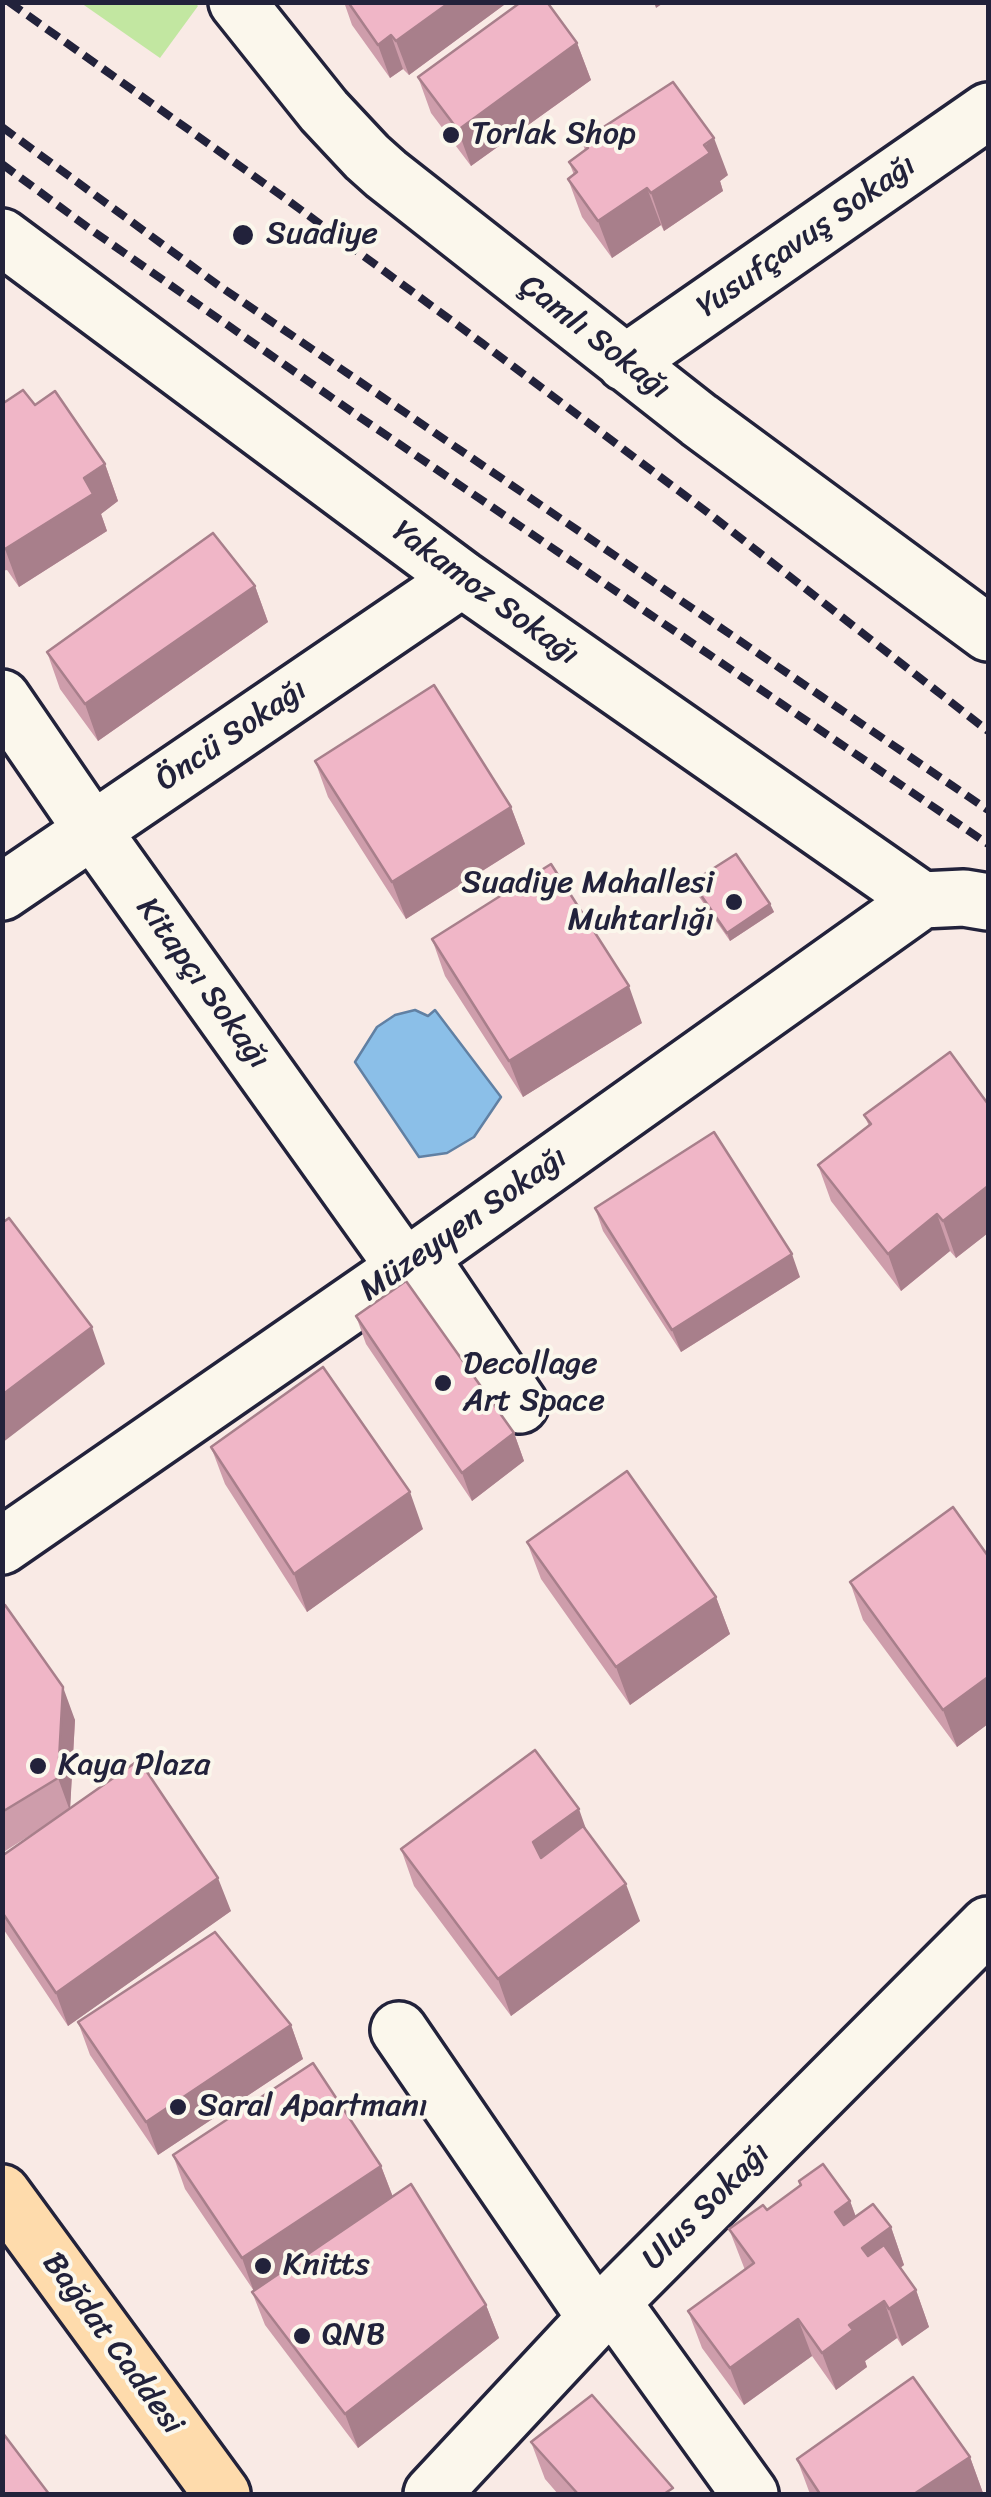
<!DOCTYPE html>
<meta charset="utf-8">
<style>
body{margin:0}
#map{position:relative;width:991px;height:2497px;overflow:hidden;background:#f9eae5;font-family:Sriracha,sans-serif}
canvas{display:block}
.frame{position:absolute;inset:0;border:5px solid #22223b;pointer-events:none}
</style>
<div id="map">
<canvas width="991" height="2497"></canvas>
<div class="frame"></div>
</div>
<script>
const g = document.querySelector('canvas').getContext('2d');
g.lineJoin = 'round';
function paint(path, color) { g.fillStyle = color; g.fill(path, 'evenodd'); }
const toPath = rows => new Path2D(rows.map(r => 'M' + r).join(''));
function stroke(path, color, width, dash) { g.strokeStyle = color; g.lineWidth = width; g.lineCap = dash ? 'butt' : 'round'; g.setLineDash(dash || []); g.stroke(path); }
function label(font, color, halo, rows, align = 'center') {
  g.font = font + ' Sriracha,sans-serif'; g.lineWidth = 8; g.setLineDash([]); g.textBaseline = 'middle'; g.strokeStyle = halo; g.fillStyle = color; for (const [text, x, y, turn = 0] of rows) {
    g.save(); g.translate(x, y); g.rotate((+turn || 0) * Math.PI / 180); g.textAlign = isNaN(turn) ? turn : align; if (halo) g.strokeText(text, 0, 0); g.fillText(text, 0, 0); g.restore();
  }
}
paint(toPath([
 [194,2,198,6,160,58,81,3]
]), '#c2e7a1');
const water = toPath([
 [415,1010,428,1016,435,1010,501,1097,474,1137,447,1153,419,1157,355,1062,377,1027,395,1015,415,1010]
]);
paint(water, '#8bbfe8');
stroke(water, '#6180a3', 2.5);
const minor = toPath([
 [237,2,324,111,367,157,386,174,699,420,988,633],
 [2,237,462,579,922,900,964,898,988,902],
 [625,363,988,111],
 [2,698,93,831,405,1268],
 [2,892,462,579],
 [420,1257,520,1405],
 [2,1546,420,1257,922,900],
 [399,2030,596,2318],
 [612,2302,750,2494],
 [432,2494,596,2318,988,1925]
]);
const major = toPath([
 [2,2193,222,2494]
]);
stroke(minor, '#22223b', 62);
stroke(major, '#22223b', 62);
stroke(minor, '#fbf7ec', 55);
stroke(major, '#fedbac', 55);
stroke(toPath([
 [9,2,282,196,482,343,711,515,988,731],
 [2,127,218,285,988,810],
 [2,164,90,229,358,416,988,844]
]), '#22223b', 8, [15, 8]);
paint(toPath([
 [344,2,508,2,409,75,403,69,390,78,352,25],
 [577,43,591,80,471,166,431,113,418,77],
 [582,141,728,175,720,181,723,191,664,231,661,225,612,258,582,217,568,179,574,175,569,162,585,150],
 [2,404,35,405,105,464,118,501,101,514,107,531,19,587,7,570,2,571],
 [255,586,268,622,98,741,60,689,47,652],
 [315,761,511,807,525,844,406,919,328,797],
 [692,882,770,904,774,912,730,941,695,891],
 [432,939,642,1023,523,1097,445,976],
 [988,1104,988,1233,956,1258,950,1251,901,1291,831,1201,818,1165,869,1126,864,1115],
 [595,1208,800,1277,681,1352,603,1231],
 [356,1316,514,1433,524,1461,472,1501,366,1344],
 [211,1447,423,1529,307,1612,225,1484],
 [527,1542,716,1597,730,1634,630,1705,541,1579],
 [988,1556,988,1724,957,1747,863,1620,850,1582],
 [2,1606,75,1720,70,1808,231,1911,68,2026,2,1927,2,1856,40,1829,2,1853],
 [587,1832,640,1921,511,2016,414,1886,401,1849],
 [78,2022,291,2025,303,2059,158,2155,90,2055],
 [173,2155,381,2166,393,2197,486,2305,499,2338,358,2448,265,2325,252,2292,254,2291,185,2189],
 [850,2201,856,2217,891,2227,904,2265,900,2268,916,2290,929,2327,902,2346,897,2338,865,2361,867,2367,836,2390,812,2356,744,2405,702,2348,688,2311,745,2270,729,2229,767,2210],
 [531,2442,675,2494,558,2494,545,2479],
 [970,2457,983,2493,981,2494,810,2494,797,2459]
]), '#ce9dab');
paint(toPath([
 [450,2,508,2,409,75,396,41],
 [654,2,665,2,656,8],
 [391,35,403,69,390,78,378,45],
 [577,43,591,80,471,166,458,130],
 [714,138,728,175,720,181,723,191,664,231,651,193],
 [647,188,661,225,612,258,598,221],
 [105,464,118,501,101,514,107,531,19,587,5,549,84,478],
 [255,586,268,622,98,741,85,704],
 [511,807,525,844,406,919,392,882],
 [770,904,774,912,730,941,727,933],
 [629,986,642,1023,523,1097,509,1061],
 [988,1186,988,1233,956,1258,943,1221],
 [937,1214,950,1251,901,1291,888,1254],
 [792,1254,800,1277,681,1352,672,1330],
 [92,1327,105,1364,2,1443,2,1395],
 [514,1433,524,1461,472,1501,462,1473],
 [410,1492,423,1529,307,1612,294,1574],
 [716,1597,730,1634,630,1705,616,1667],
 [988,1677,988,1724,957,1747,943,1710],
 [63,1687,75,1720,70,1811,58,1778],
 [579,1809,592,1846,547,1879,533,1842],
 [218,1878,231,1911,68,2026,56,1993],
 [626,1884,640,1921,511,2016,498,1979],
 [291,2025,303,2059,158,2155,146,2122],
 [381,2166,394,2200,254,2292,242,2258],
 [850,2201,864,2239,848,2250,835,2212],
 [891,2227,904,2265,876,2286,862,2248],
 [916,2290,929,2327,902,2346,889,2309],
 [884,2301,897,2338,865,2361,867,2367,836,2390,822,2353,849,2325],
 [486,2305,499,2338,358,2448,345,2414],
 [798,2319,812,2356,744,2405,730,2368],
 [970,2457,983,2493,981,2494,914,2494]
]), '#a87f8b');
const building = toPath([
 [348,2,450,2,396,41,391,35,378,45,348,2],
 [521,2,547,2,577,43,458,130,418,77,521,2],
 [673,82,714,138,704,145,710,153,651,193,647,188,598,221,568,179,577,172,569,162,588,148,582,141,673,82],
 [23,390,35,405,55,391,105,464,84,478,93,494,5,549,2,546,2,404,23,390],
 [213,533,255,586,85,704,47,652,213,533],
 [434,685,511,807,392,882,315,761,434,685],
 [736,854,770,904,727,933,692,882,736,854],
 [551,864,629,986,509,1061,432,939,551,864],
 [950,1052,988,1104,988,1186,943,1221,937,1214,888,1254,818,1165,871,1124,864,1115,950,1052],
 [714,1132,792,1254,672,1330,595,1208,714,1132],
 [9,1218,92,1327,2,1395,2,1223,9,1218],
 [406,1281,514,1433,462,1473,356,1316,406,1281],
 [323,1367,410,1492,294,1574,211,1447,323,1367],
 [627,1471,716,1597,616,1667,527,1542,627,1471],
 [953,1507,988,1556,988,1677,943,1710,850,1582,953,1507],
 [5,1605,63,1687,58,1778,2,1812,2,1606,5,1605],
 [535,1750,579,1809,533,1842,541,1858,583,1826,626,1884,498,1979,401,1849,535,1750],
 [139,1760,218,1878,56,1993,2,1912,2,1856,139,1760],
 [215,1932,291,2025,146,2122,78,2022,215,1932],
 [313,2063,381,2166,242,2258,173,2155,313,2063],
 [823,2164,850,2201,835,2212,844,2225,873,2204,891,2227,862,2248,868,2256,884,2245,916,2290,889,2309,884,2301,849,2325,853,2330,822,2353,798,2319,730,2368,688,2311,754,2263,729,2229,763,2205,767,2210,801,2185,799,2181,823,2164],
 [411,2184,486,2305,345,2414,252,2292,411,2184],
 [913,2377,970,2457,914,2494,820,2494,797,2459,913,2377],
 [592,2395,673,2488,664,2494,578,2494,531,2442,592,2395],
 [2,2432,49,2494,2,2494,2,2432]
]);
paint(building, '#f0b6c7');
stroke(building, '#a87f8b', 2.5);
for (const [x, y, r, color] of [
 [451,135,10,"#22223b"],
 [243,235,12,"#22223b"],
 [734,902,10,"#22223b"],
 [443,1383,10,"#22223b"],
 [38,1766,10,"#22223b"],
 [178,2107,10,"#22223b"],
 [263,2266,10,"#22223b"],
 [302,2336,10,"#22223b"]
]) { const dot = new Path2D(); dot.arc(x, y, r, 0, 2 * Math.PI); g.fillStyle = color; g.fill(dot); stroke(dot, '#fbf7ec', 4); }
label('32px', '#22223b', '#fbf7ec', [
 ["Torlak Shop",471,135],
 ["Suadiye",266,235],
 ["Suadiye Mahallesi",714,884,"right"],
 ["Muhtarlığı",714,921,"right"],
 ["Decollage",463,1365],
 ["Art Space",463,1402],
 ["Kaya Plaza",58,1766],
 ["Saral Apartmanı",198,2107],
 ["Knitts",283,2266],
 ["QNB",322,2336]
], 'left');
label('32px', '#22223b', '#fbf7ec', [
 ["Yusufçavuş Sokağı",807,237,-35],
 ["Çamlı Sokağı",594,338,38],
 ["Yakamoz Sokağı",485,594,36],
 ["Öncü Sokağı",232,736,-34],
 ["Kitapçı Sokağı",202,984,54],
 ["Müzeyyen Sokağı",464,1225,-35],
 ["Ulus Sokağı",707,2207,-45],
 ["Bağdat Caddesi",112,2344,54]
]);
</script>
